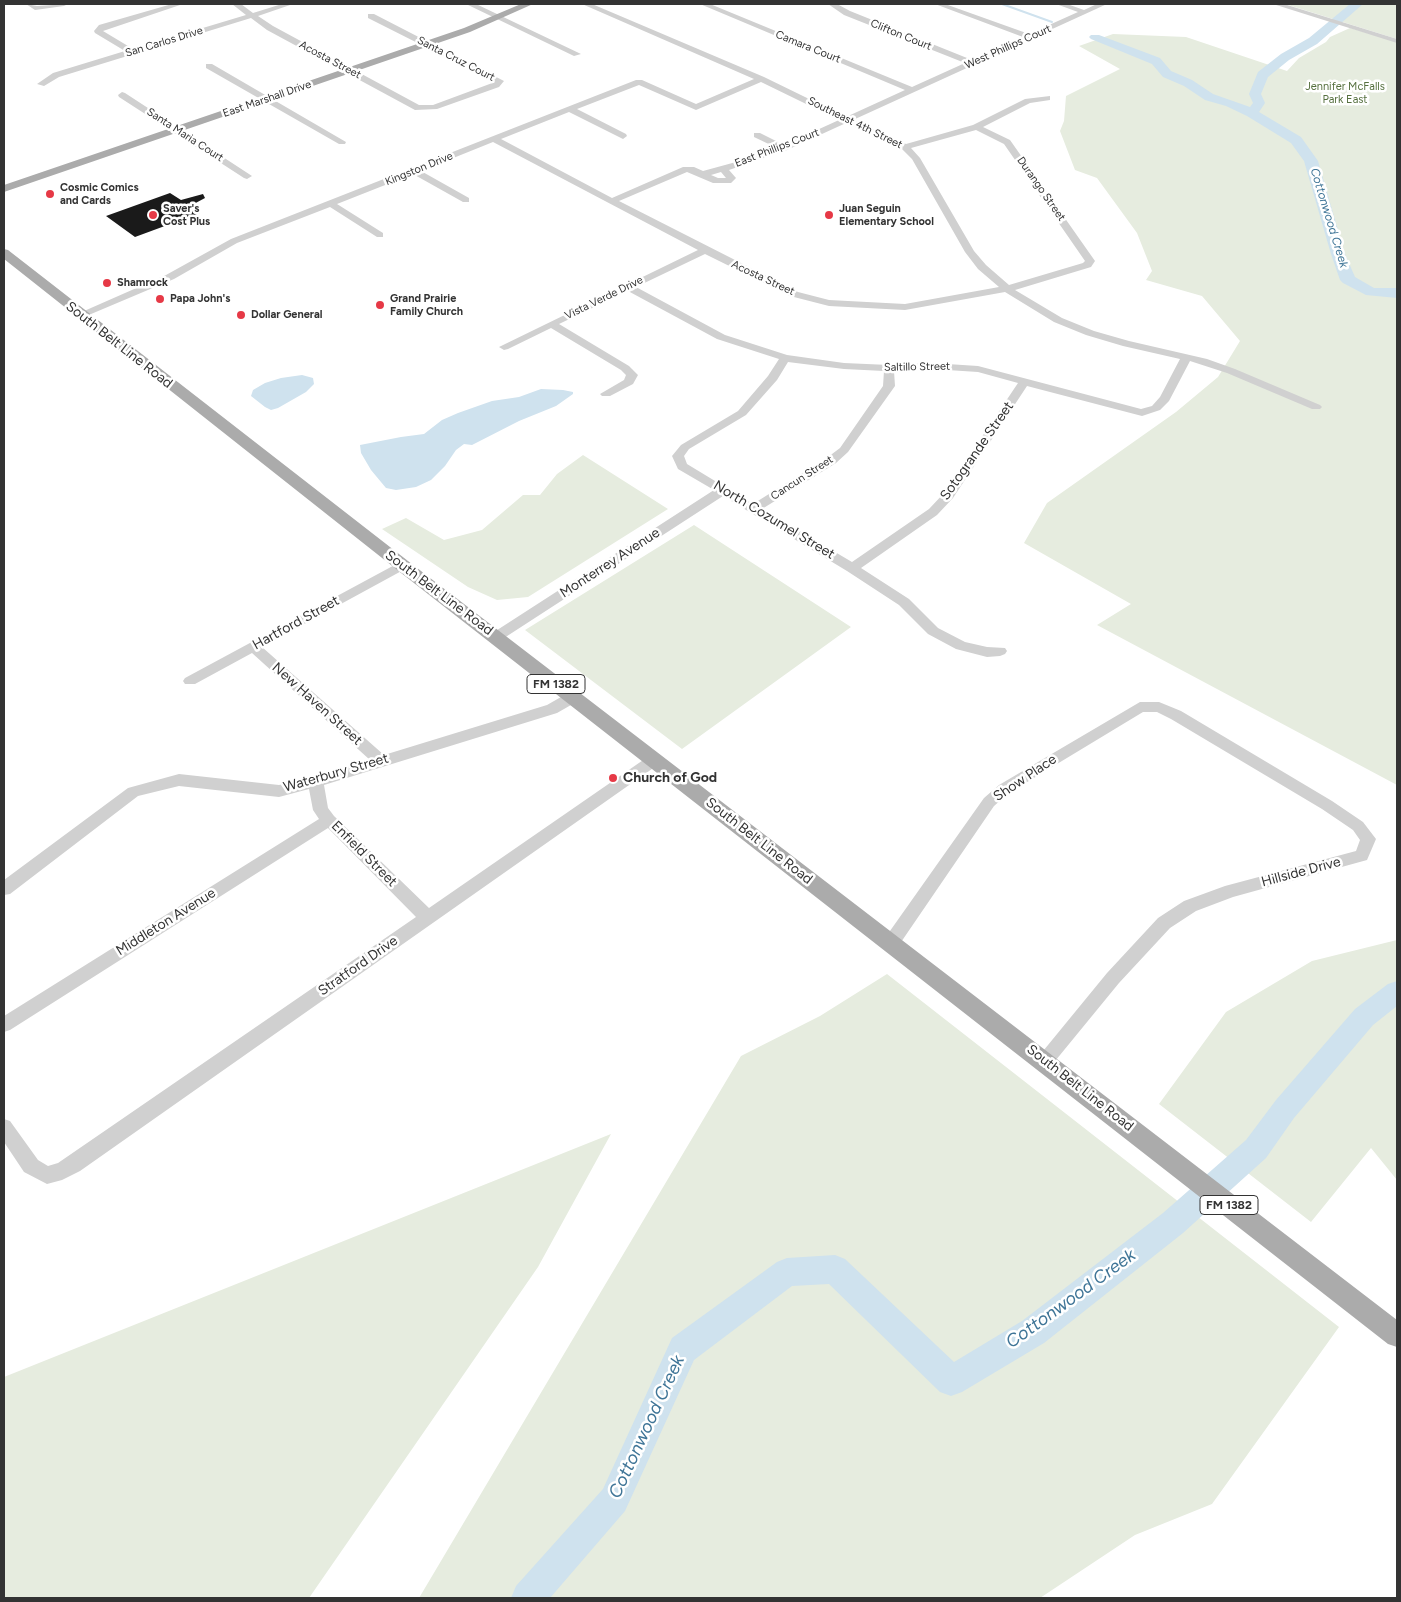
<!DOCTYPE html>
<style>
body{margin:0}
#map{position:relative;width:1401px;height:1602px;overflow:hidden;background:#fff;font-family:Figtree,sans-serif}
canvas{display:block}
.frame{position:absolute;inset:0;border:5px solid #333;pointer-events:none}
</style>
<div id="map">
<canvas width="1401" height="1602"></canvas>
<div class="frame"></div>
</div>
<script>
const g = document.querySelector('canvas').getContext('2d');
g.lineJoin = 'round';
function paint(path, color) { g.fillStyle = color; g.fill(path, 'evenodd'); }
const toPath = rows => new Path2D(rows.map(r => 'M' + r).join(''));
function stroke(path, color, width, dash) { g.strokeStyle = color; g.lineWidth = width; g.lineCap = dash ? 'butt' : 'round'; g.setLineDash(dash || []); g.stroke(path); }
function label(font, color, halo, rows, align = 'center') {
  g.font = font + ' Figtree,sans-serif'; g.lineWidth = 5; g.setLineDash([]); g.textBaseline = 'middle'; g.strokeStyle = halo; g.fillStyle = color; for (const [text, x, y, turn = 0] of rows) {
    g.save(); g.translate(x, y); g.rotate((+turn || 0) * Math.PI / 180); g.textAlign = isNaN(turn) ? turn : align; if (halo) g.strokeText(text, 0, 0); g.fillText(text, 0, 0); g.restore();
  }
}
paint(toPath([
 [1285,4,1397,4,1397,39],
 [1350,28,1397,42,1397,785,1097,625,1131,604,1024,543,1047,503,1176,412,1218,377,1240,341,1202,296,1146,280,1152,271,1137,233,1097,178,1075,170,1060,131,1064,121,1066,96,1120,69,1079,46,1113,34,1186,37,1287,71,1299,58,1326,42,1330,37],
 [583,455,668,509,528,597,497,600,468,587,382,529,406,518,444,540,482,530,523,495,540,495,557,474],
 [694,525,851,627,682,749,525,630],
 [1397,940,1397,1180,1371,1148,1311,1222,1159,1104,1226,1012,1312,961],
 [887,974,1339,1327,1212,1504,1135,1535,1040,1598,419,1598,741,1056,820,1016],
 [611,1134,538,1267,309,1598,4,1598,4,1377]
]), '#e6ecdf');
paint(toPath([
 [302,375,313,378,314,384,306,392,278,408,271,410,265,407,251,396,253,390,265,383,281,378],
 [541,389,563,390,573,392,573,394,556,406,519,421,472,445,464,444,456,450,445,466,431,480,416,487,396,490,386,488,371,470,361,453,360,445,401,437,424,434,442,420,458,413,492,401,519,397]
]), '#cfe2ee');
stroke(toPath([
 [1002,4,1052,22]
]), '#cfe2ee', 2);
paint(toPath([
 [1350,4,1363,4,1317,44,1289,60,1268,77,1261,94,1265,103,1259,112,1301,137,1318,161,1345,254,1355,277,1374,288,1397,288,1397,298,1366,295,1343,283,1340,280,1331,254,1304,161,1291,143,1247,116,1226,106,1205,100,1184,86,1163,77,1152,64,1091,39,1089,37,1091,35,1099,35,1160,58,1171,71,1192,80,1213,94,1250,107,1253,103,1249,94,1258,72,1281,54,1309,38,1350,4],
 [1397,981,1397,1006,1373,1025,1294,1118,1266,1158,1183,1233,1044,1343,962,1392,951,1396,940,1392,829,1284,792,1286,694,1360,625,1511,550,1598,511,1598,516,1586,603,1489,672,1338,777,1262,787,1258,835,1255,845,1259,954,1362,1022,1321,1163,1213,1246,1140,1276,1100,1355,1009,1388,984,1397,981]
]), '#cfe2ee');
paint(toPath([
 [170,193,181,200,203,194,205,198,190,206,200,213,135,237,106,216]
]), '#1a1a1a');
paint(toPath([
 [26,4,37,6,68,4,64,6,35,10,26,4],
 [172,4,183,4,103,31,133,49,246,15,232,4,241,4,253,13,282,4,293,4,258,16,273,26,419,105,433,105,495,82,368,18,368,14,374,14,504,81,499,87,437,109,415,110,267,30,251,18,59,77,44,86,37,84,53,73,125,51,95,33,94,31,99,25,172,4],
 [466,4,476,4,581,54,574,56,466,4],
 [582,4,592,4,764,77,846,117,905,90,700,4,710,4,912,87,965,63,844,15,828,4,837,4,850,11,972,60,1023,37,935,4,945,4,1029,34,1078,12,1056,4,1067,4,1084,10,1097,4,1107,4,853,120,906,144,973,125,1025,99,1050,96,1050,100,1030,103,983,127,1010,140,1095,261,1091,267,1015,290,1062,318,1094,331,1129,341,1207,359,1235,369,1320,405,1322,407,1320,409,1312,409,1227,373,1190,361,1169,401,1160,410,1142,416,1027,386,953,498,937,515,861,568,909,599,938,628,965,642,987,647,1005,648,1007,651,1005,654,1000,656,987,657,956,649,928,634,899,605,847,571,723,496,501,640,491,640,489,637,491,634,714,490,678,469,672,456,681,445,738,411,768,376,779,359,717,339,628,291,559,324,629,366,638,375,633,384,610,396,602,396,600,394,624,380,626,375,621,370,551,328,508,349,504,350,499,347,698,250,493,142,421,171,469,198,469,202,463,202,413,174,337,204,383,233,383,237,377,237,330,207,237,243,174,279,84,317,76,317,75,315,166,275,231,239,636,80,642,80,696,104,754,79,582,4],
 [761,82,839,120,784,145,760,133,754,133,754,137,777,148,747,159,703,171,694,167,683,167,612,198,501,139,569,112,623,139,627,136,626,134,577,109,639,85,696,110,761,82],
 [846,123,886,140,902,149,912,159,965,252,978,269,999,287,905,304,829,300,798,292,619,201,687,172,713,183,731,183,736,178,729,170,787,150,846,123],
 [976,130,1004,144,1085,261,1083,263,1009,285,986,265,974,251,920,158,911,148,976,130],
 [721,172,726,178,718,178,711,175,721,172],
 [705,254,790,296,829,306,905,310,1005,292,1054,322,1086,335,1123,346,1180,359,1160,397,1152,406,1141,409,978,366,932,363,889,365,844,363,787,355,725,335,636,287,705,254],
 [788,362,844,369,884,371,883,386,840,448,828,457,753,504,687,464,684,456,689,449,746,415,777,380,788,362],
 [932,369,978,372,1018,383,945,492,929,509,852,562,762,509,836,463,848,452,895,386,894,371,932,369],
 [1273,4,1284,4,1397,39,1397,43,1273,4],
 [206,64,212,64,346,142,345,144,339,144,206,68,206,64],
 [122,92,125,93,252,176,247,179,244,178,119,97,118,95,122,92],
 [402,561,407,562,408,565,407,568,262,647,384,755,547,705,568,693,578,693,580,697,578,701,557,713,324,785,328,808,334,816,429,908,649,756,654,755,659,756,661,760,659,764,80,1171,62,1180,47,1184,24,1172,4,1142,4,1119,10,1121,38,1160,48,1166,58,1163,416,917,328,828,10,1030,4,1032,4,1016,319,819,313,810,309,789,279,797,179,786,138,796,10,894,4,895,4,880,128,788,179,774,279,785,370,760,252,653,195,684,185,684,183,681,185,678,402,561],
 [1140,702,1159,702,1181,711,1332,801,1363,822,1376,839,1367,860,1233,897,1196,911,1170,928,1119,983,1051,1066,1045,1069,1039,1066,1036,1061,1039,1056,1107,973,1158,918,1184,901,1225,886,1356,851,1360,840,1353,830,1322,809,1171,719,1157,712,1143,712,1009,793,994,806,897,948,891,950,885,948,883,943,885,938,984,798,999,785,1140,702]
]), '#d0d0d0');
paint(toPath([
 [521,4,533,4,470,32,4,192,4,185,464,28,521,4],
 [4,249,8,250,408,561,1397,1320,1397,1347,1388,1344,396,569,4,259,4,249]
]), '#ababab');
for (const [x, y, r, color] of [
 [50,194,5,"#e63946"],
 [153,215,5,"#e63946"],
 [829,215,5,"#e63946"],
 [107,283,5,"#e63946"],
 [160,299,5,"#e63946"],
 [380,305,5,"#e63946"],
 [241,315,5,"#e63946"],
 [613,778,5,"#e63946"]
]) { const dot = new Path2D(); dot.arc(x, y, r, 0, 2 * Math.PI); g.fillStyle = color; g.fill(dot); stroke(dot, '#fff', 2); }
label('11px', '#333', '#fff', [
 ["Clifton Court",901,35,22],
 ["San Carlos Drive",164,42,-17],
 ["Camara Court",808,47,22],
 ["West Phillips Court",1008,47,-24],
 ["Santa Cruz Court",456,59,27],
 ["Acosta Street",330,60,28],
 ["East Marshall Drive",267,99,-19],
 ["Southeast 4th Street",855,123,26],
 ["Santa Maria Court",185,135,33],
 ["East Phillips Court",777,148,-21],
 ["Kingston Drive",419,169,-22],
 ["Durango Street",1041,189,55],
 ["Acosta Street",763,278,25],
 ["Vista Verde Drive",604,298,-26],
 ["Saltillo Street",917,367,-1],
 ["Cancun Street",802,478,-33]
]);
label('11px', '#56703f', '#fff', [
 ["Jennifer McFalls",1345,87],
 ["Park East",1345,100]
]);
label('bold 11px', '#333', '#fff', [
 ["Cosmic Comics",60,188],
 ["and Cards",60,201],
 ["Saver's",163,209],
 ["Cost Plus",163,222],
 ["Juan Seguin",839,209],
 ["Elementary School",839,222],
 ["Shamrock",117,283],
 ["Papa John's",170,299],
 ["Grand Prairie",390,299],
 ["Family Church",390,312],
 ["Dollar General",251,315]
], 'left');
label('italic 12px', '#3f7597', '#fff', [
 ["Cottonwood Creek",1329,218,73]
]);
for (const [x, y, w] of [
 [556,684,58],
 [1229,1205,58]
]) { const box = new Path2D(); box.roundRect(x - w / 2, y - 9.5, w, 19, 4); g.fillStyle = '#fff'; g.fill(box); stroke(box, '#333', 1); }
label('bold 12px', '#333', null, [
 ["FM 1382",556,684],
 ["FM 1382",1229,1205]
]);
label('14px', '#333', '#fff', [
 ["South Belt Line Road",119,345,38],
 ["Sotogrande Street",977,451,-55],
 ["North Cozumel Street",774,520,31],
 ["Monterrey Avenue",610,563,-33],
 ["South Belt Line Road",439,593,37],
 ["Hartford Street",296,623,-29],
 ["New Haven Street",317,704,42],
 ["Waterbury Street",336,773,-16],
 ["Show Place",1025,778,-34],
 ["South Belt Line Road",759,841,38],
 ["Enfield Street",364,854,45],
 ["Hillside Drive",1301,872,-15],
 ["Middleton Avenue",166,922,-32],
 ["Stratford Drive",358,966,-35],
 ["South Belt Line Road",1080,1088,38]
]);
label('bold 14px', '#333', '#fff', [
 ["Church of God",623,778]
], 'left');
label('italic 18px', '#3f7597', '#fff', [
 ["Cottonwood Creek",1071,1299,-36],
 ["Cottonwood Creek",647,1427,-65]
]);
</script>
